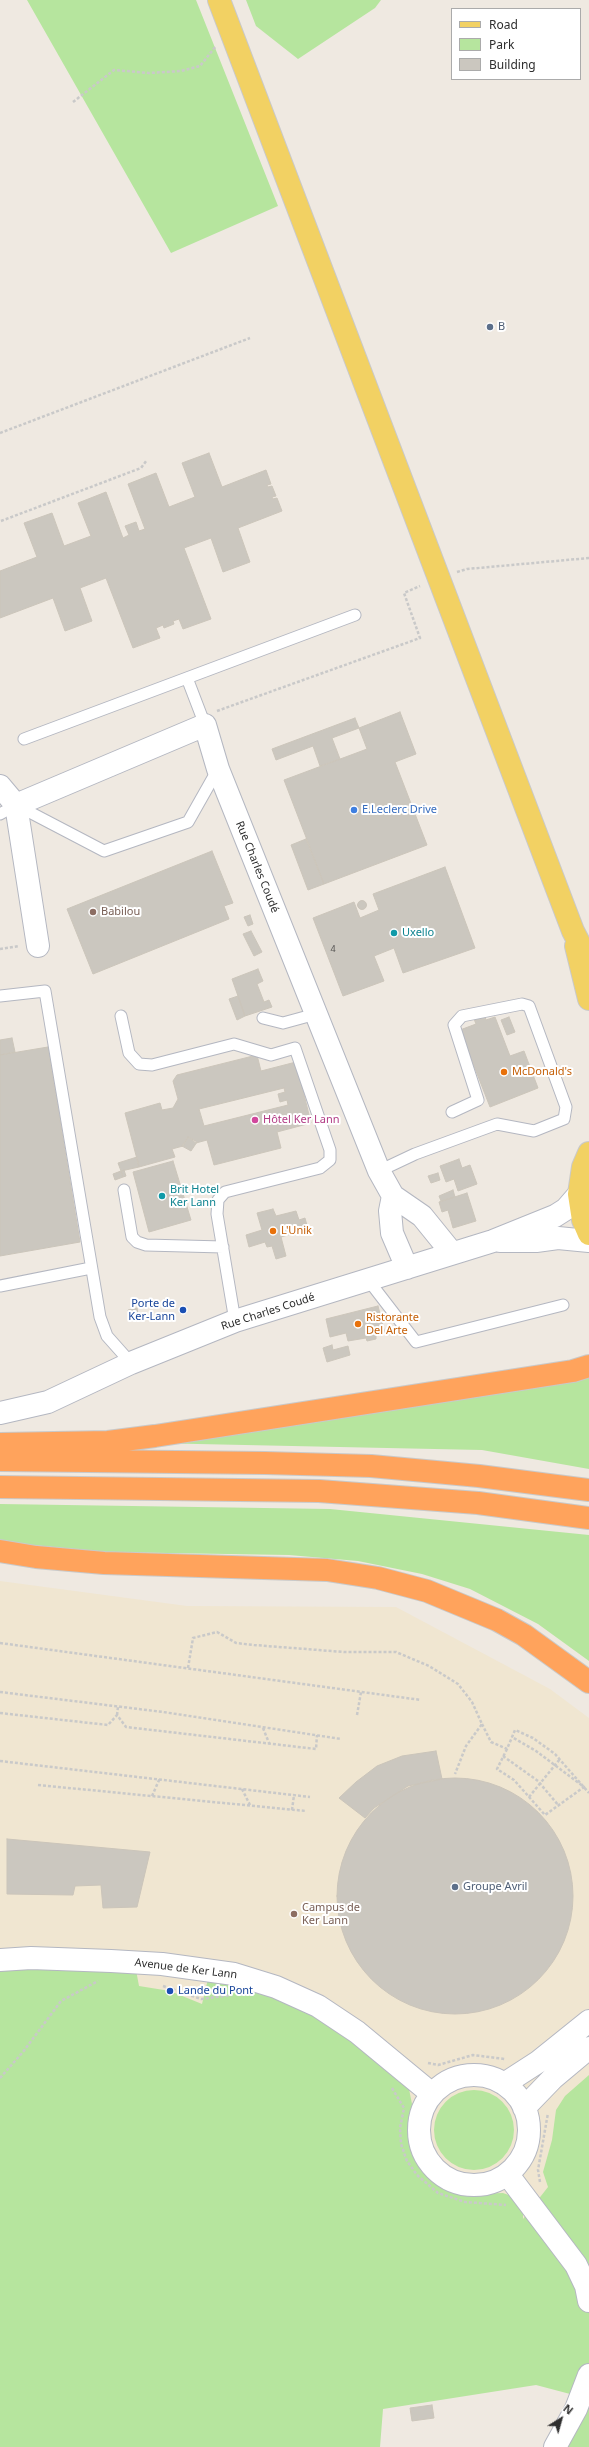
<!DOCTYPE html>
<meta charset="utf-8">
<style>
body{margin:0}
#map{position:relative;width:589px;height:2447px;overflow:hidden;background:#efe9e1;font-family:"Noto Sans",sans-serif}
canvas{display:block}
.legend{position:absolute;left:451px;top:8px;width:130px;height:72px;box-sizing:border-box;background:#fff;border:1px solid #ababab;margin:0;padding:5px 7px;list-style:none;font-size:12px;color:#2e2e2e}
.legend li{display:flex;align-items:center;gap:8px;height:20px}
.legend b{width:20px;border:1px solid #ababab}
.north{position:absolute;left:541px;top:2399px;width:40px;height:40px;-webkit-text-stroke:3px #fff;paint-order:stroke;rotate:37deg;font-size:11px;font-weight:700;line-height:16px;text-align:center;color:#2e2e2e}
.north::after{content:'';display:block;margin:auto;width:14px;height:18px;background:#2e2e2e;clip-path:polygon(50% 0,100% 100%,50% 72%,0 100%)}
</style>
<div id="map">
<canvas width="589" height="2447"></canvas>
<ul class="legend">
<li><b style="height:5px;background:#f2d163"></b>Road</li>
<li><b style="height:11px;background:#b6e59e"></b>Park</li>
<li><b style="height:11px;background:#cbc7bf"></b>Building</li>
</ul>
<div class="north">N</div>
</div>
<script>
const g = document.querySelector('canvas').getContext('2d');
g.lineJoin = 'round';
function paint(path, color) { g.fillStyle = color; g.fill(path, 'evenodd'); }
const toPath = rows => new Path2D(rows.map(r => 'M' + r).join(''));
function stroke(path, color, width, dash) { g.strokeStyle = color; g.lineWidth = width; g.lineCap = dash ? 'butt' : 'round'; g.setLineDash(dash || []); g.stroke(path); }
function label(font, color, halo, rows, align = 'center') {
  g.font = font + ' "Noto Sans",sans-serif'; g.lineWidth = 4; g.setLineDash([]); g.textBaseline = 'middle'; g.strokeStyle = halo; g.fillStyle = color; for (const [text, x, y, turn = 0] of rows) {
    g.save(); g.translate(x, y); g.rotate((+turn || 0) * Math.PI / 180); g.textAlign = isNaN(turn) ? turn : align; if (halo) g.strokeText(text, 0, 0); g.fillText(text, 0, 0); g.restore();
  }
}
paint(toPath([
 [0,1581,187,1606,396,1607,550,1689,589,1718,589,2318,0,2447]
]), '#f0e6d1');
paint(toPath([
 [27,0,196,0,278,206,171,253],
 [246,0,381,0,375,8,298,59,256,26],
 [589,1376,589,1469,482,1450,150,1443],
 [0,1504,330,1509,589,1535,589,1661,538,1624,470,1589,422,1574,358,1561,289,1555,105,1552,0,1542],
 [0,1968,136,1970,139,1986,170,1991,202,2004,208,1979,238,1984,289,2001,327,2021,409,2089,412,2104,411,2125,414,2150,422,2164,438,2180,449,2187,470,2194,503,2193,514,2197,523,2211,523,2219,548,2187,543,2172,552,2140,556,2110,565,2096,589,2075,589,2399,536,2385,383,2409,380,2447,0,2447],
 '434 2130a40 40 0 1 1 80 0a40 40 0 1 1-80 0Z',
 [589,2405,589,2447,567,2447]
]), '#b6e59e');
const building = toPath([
 [209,453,222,487,266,470,271,484,267,485,268,487,272,486,276,496,272,497,273,499,277,498,282,511,238,528,250,562,223,572,211,538,184,548,211,619,183,629,179,619,173,621,174,624,164,628,163,625,156,628,160,638,133,648,106,578,80,588,92,621,65,631,53,598,0,618,0,571,37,557,24,523,52,513,64,546,91,536,78,503,106,492,123,538,129,535,125,526,136,522,139,531,145,529,128,484,156,473,169,507,195,497,182,463,209,453],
 [400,712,416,754,395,762,427,845,324,884,284,780,367,749,359,728,400,712],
 [355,718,359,728,332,738,340,759,320,766,313,746,276,760,272,749,355,718],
 [306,839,324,884,308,890,291,845,306,839],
 [212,851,233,903,224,906,229,919,93,974,67,909,212,851],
 [445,867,475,948,403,973,394,948,374,956,384,981,343,996,313,918,354,902,360,918,379,910,373,894,445,867],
 '357.5 905a4.5 4.5 0 1 1 9 0a4.5 4.5 0 1 1-9 0Z',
 [250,915,253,924,248,926,244,917,250,915],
 [251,931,262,952,254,956,243,934,251,931],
 [258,969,263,981,257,984,264,1002,269,1000,272,1007,245,1016,232,979,258,969],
 [238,996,245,1016,237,1020,229,999,238,996],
 [485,1017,486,1020,495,1017,510,1056,524,1051,538,1088,490,1107,460,1030,476,1024,474,1019,485,1017],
 [509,1017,515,1032,507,1035,501,1020,509,1017],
 [12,1038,15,1052,0,1055,0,1040,12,1038],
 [48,1047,80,1242,0,1256,0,1055,48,1047],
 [257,1055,261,1071,296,1062,311,1123,277,1132,281,1148,214,1165,207,1140,196,1143,188,1137,183,1146,172,1149,175,1157,139,1167,125,1113,160,1103,162,1110,173,1108,178,1099,173,1081,177,1075,257,1055],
 [284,1088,285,1092,278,1094,280,1102,287,1100,288,1105,204,1126,199,1109,284,1088],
 [188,1137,197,1142,191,1151,182,1146,188,1137],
 [137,1157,139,1167,121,1171,118,1163,137,1157],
 [459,1159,462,1168,470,1165,477,1184,458,1191,454,1179,446,1182,440,1166,459,1159],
 [173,1161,191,1220,149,1232,133,1172,173,1161],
 [124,1170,126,1176,123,1177,121,1172,124,1170],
 [121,1171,123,1177,115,1180,113,1174,121,1171],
 [438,1173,440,1180,431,1183,428,1176,438,1173],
 [453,1190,455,1197,441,1201,439,1196,453,1190],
 [467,1193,476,1221,453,1228,448,1210,442,1212,439,1202,467,1193],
 [273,1209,276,1216,296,1211,299,1220,305,1218,308,1229,281,1237,286,1256,276,1259,272,1246,267,1247,265,1242,249,1247,246,1235,262,1230,257,1213,273,1209],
 [378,1306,385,1333,376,1335,376,1339,367,1341,366,1338,348,1341,346,1333,330,1337,326,1319,378,1306],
 [137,1308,138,1314,129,1316,128,1310,137,1308],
 [332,1345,333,1350,348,1346,350,1355,327,1362,323,1348,332,1345],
 [436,1751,442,1779,408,1786,374,1808,365,1818,339,1798,356,1782,377,1766,402,1756,436,1751],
 '337 1896a118 118 0 1 1 236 0a118 118 0 1 1-236 0Z',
 [7,1839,150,1852,137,1907,103,1908,101,1885,75,1886,73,1895,7,1894,7,1839],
 [432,2405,434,2418,412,2421,410,2408,432,2405]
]);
paint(building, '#cbc7bf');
stroke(building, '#cbc5ba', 1);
const lane = toPath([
 [187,678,205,725],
 [24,739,355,615],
 [0,814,16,805,104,851,188,822,218,769],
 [0,996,45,991,100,1317,107,1336,131,1363],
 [121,1016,129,1053,139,1064,152,1065,234,1044,271,1055,295,1048,330,1150,330,1160,320,1168,225,1192,218,1200,217,1214,235,1321],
 [263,1018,283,1023,316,1014],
 [379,1171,415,1154,497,1124,534,1131,564,1119,566,1107,529,1006,522,1004,462,1016,454,1025,478,1100,452,1112],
 [124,1190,132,1237,137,1242,146,1245,223,1247],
 [369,1281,416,1342,563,1305],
 [0,1286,91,1268]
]);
const street = toPath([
 [0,786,16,805,38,946],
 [16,805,205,725,218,769,379,1171,393,1196,422,1216,452,1253],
 [393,1196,390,1211,392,1233,407,1268],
 [500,1241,536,1241,558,1238,589,1241],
 [0,1413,48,1402,131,1363,235,1321,493,1241,555,1216,566,1209,579,1194],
 [508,2175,576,2265,586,2286,589,2301],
 [555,2447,576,2409,589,2375]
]);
const secondary = toPath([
 [0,1960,31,1958,111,1961,162,1964,234,1974,276,1987,318,2006,357,2032,432,2094],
 '419 2130a55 55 0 1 1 110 0a55 55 0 1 1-110 0Z',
 [504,2084,538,2062,589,2021],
 [524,2108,553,2078,589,2048]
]);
const primary = toPath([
 [219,0,573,931,589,962],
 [576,946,589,999],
 [589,1153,583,1167,579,1194,583,1220,589,1234]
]);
const highway = toPath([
 [0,1444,108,1442,155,1436,573,1371,589,1366],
 [0,1460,265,1463,371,1466,479,1476,589,1490],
 [0,1487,319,1491,478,1503,589,1518],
 [0,1551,36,1557,104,1563,327,1570,378,1578,427,1591,497,1620,524,1635,589,1682]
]);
stroke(lane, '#b4b7c1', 13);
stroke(street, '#b4b7c1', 24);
stroke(secondary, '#b4b7c1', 24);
stroke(primary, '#c9c9c9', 24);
stroke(highway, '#c9c9c9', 24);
stroke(toPath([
 [73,102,114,70,149,73,181,71,200,66,216,46],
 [0,433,250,338],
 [1,521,141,468,147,460],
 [457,572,467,569,589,558],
 [217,711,420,638,404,593,420,586],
 [0,949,19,946],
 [0,1643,421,1700],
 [188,1668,193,1638,217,1632,236,1643,254,1645,344,1652,396,1652,429,1666,458,1684,472,1702,482,1724,466,1746,455,1774],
 [0,1692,163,1712,341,1739],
 [0,1713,108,1725,117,1715,126,1727,316,1749,317,1735],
 [117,1715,118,1707],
 [357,1715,361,1692],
 [482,1724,491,1742,507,1749,515,1730,533,1738,555,1754,589,1793],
 [263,1728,269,1743],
 [507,1749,497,1769,514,1780,545,1815,584,1787,536,1751,512,1737],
 [503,1756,538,1781,559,1806],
 [0,1761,310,1797],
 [38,1785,306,1811],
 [242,1789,250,1805],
 [152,1796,160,1778],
 [529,1797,560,1759],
 [292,1810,294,1795],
 [163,1986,201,1999,232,1995],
 [428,2063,438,2065,473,2055,505,2059],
 [0,2078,23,2052,61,2001,98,1981],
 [392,2088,404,2108,400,2128,401,2144,407,2161,417,2175,438,2193,465,2202,506,2205],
 [540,2182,538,2170,548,2113]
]), '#c9c9c9', 2.5, [3, 2]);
stroke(lane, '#fff', 11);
stroke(street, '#fff', 22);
stroke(secondary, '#fff', 22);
stroke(primary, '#f2d163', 22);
stroke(highway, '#ffa35c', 22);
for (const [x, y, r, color] of [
 [490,327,4,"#5c6f8a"],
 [354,810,4,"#3f7fe0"],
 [93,912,4,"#8d6e63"],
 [394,933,4,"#0f9aa8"],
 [504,1072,4,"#e8710a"],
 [255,1120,4,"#d1479c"],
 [162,1196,4,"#0f9aa8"],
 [273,1231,4,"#e8710a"],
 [183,1310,4,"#1a4fb4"],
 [358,1324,4,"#e8710a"],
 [455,1887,4,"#5c6f8a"],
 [294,1914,4,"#8d6e63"],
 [170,1991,4,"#1a4fb4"]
]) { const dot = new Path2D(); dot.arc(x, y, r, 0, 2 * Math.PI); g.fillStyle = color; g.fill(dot); stroke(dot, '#fff', 1.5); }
label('9px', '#555452', null, [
 ["4",333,949]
]);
label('11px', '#4e5e75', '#fff', [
 ["B",498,327],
 ["Groupe Avril",463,1887]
], 'left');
label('11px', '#366cbe', '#fff', [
 ["E.Leclerc Drive",362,810]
], 'left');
label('11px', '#2e2e2e', '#fff', [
 ["Rue Charles Coudé",257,867,68],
 ["Rue Charles Coudé",268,1312,-18],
 ["Avenue de Ker Lann",186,1969,7]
]);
label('11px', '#785e54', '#fff', [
 ["Babilou",101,912],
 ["Campus de",302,1908],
 ["Ker Lann",302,1921]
], 'left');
label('11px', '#0d838f', '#fff', [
 ["Uxello",402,933],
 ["Brit Hotel",170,1190],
 ["Ker Lann",170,1203]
], 'left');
label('11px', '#c56008', '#fff', [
 ["McDonald's",512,1072],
 ["L'Unik",281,1231],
 ["Ristorante",366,1318],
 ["Del Arte",366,1331]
], 'left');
label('11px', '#b23c85', '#fff', [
 ["Hôtel Ker Lann",263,1120]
], 'left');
label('11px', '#164399', '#fff', [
 ["Porte de",175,1304],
 ["Ker-Lann",175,1317],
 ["Lande du Pont",178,1991,"left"]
], 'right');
</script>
